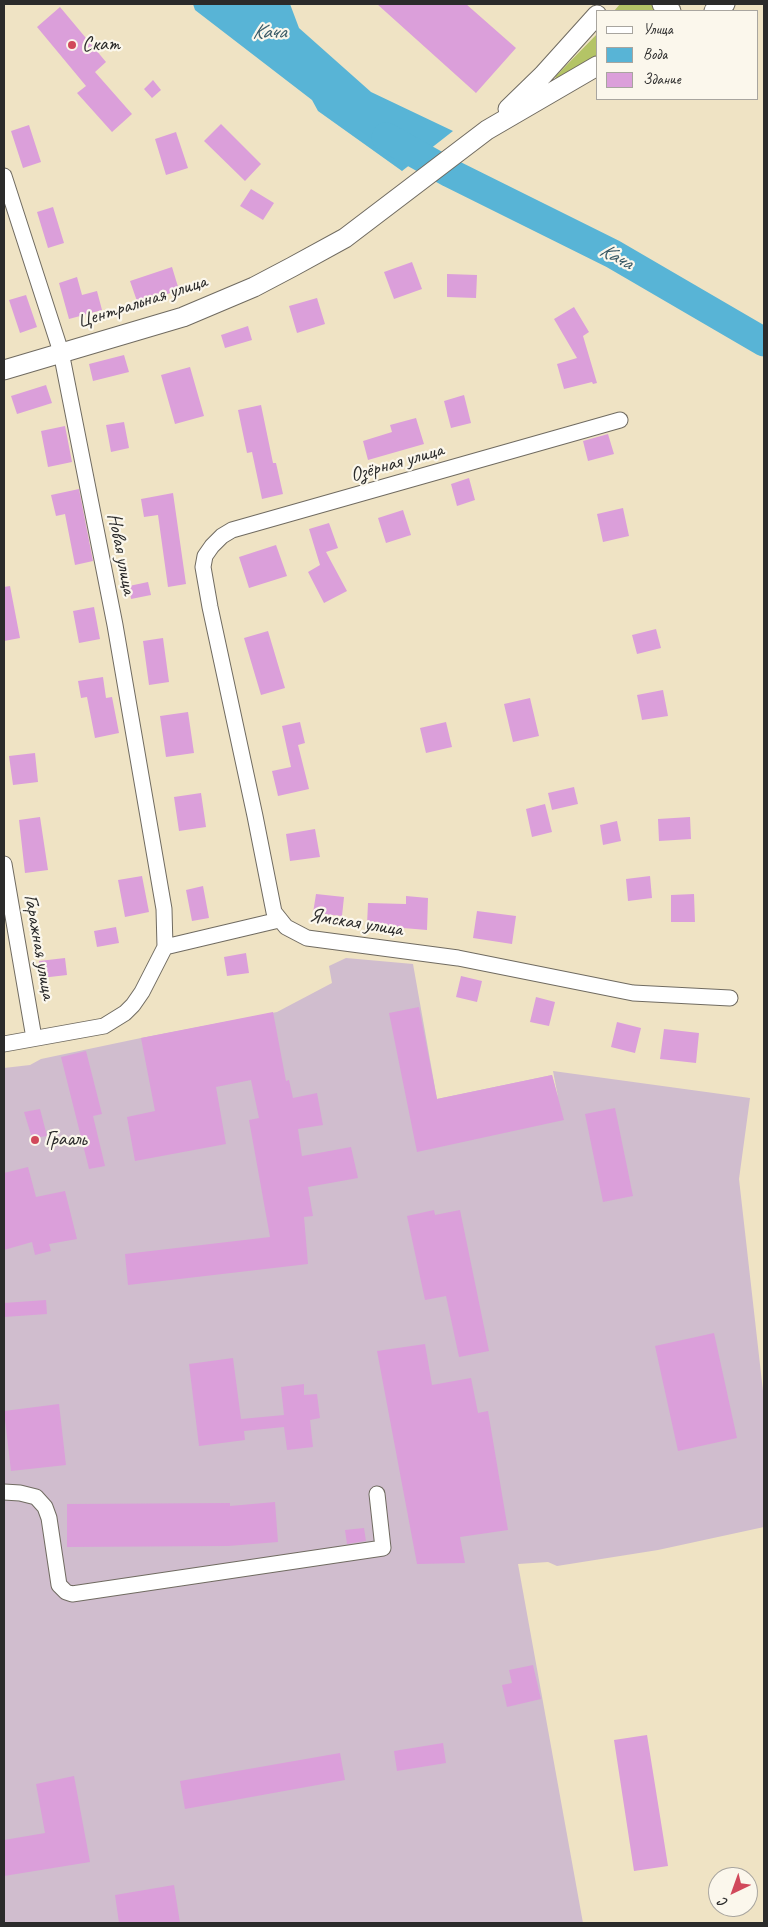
<!DOCTYPE html>
<meta charset="utf-8">
<style>
body{margin:0}
#map{position:relative;width:768px;height:1927px;overflow:hidden;background:#efe3c4;font-family:Caveat,sans-serif}
canvas{display:block}
.frame{position:absolute;inset:0;border:5px solid #2b2b2b;pointer-events:none}
.legend{position:absolute;left:596px;top:10px;width:162px;height:90px;box-sizing:border-box;background:#fbf7ec;border:1px solid #a8a59f;margin:0;padding:6px 9px;list-style:none;font-size:15px;color:#2b2b2b}
.legend li{display:flex;align-items:center;gap:10px;height:25px}
.legend b{width:25px;border:1px solid #a8a59f}
.north{position:absolute;left:708px;top:1867px;width:50px;height:50px;box-sizing:border-box;background:#fbf7ec;border:1px solid #a8a59f;border-radius:50%;rotate:222deg;font-size:14px;font-weight:700;line-height:20px;text-align:center;color:#2b2b2b}
.north::after{content:'';display:block;margin:auto;width:18px;height:22px;background:#d1495b;clip-path:polygon(50% 0,100% 100%,50% 72%,0 100%)}
</style>
<div id="map">
<canvas width="768" height="1927"></canvas>
<div class="frame"></div>
<ul class="legend">
<li><b style="height:6px;background:#fff"></b>Улица</li>
<li><b style="height:14px;background:#58b4d6"></b>Вода</li>
<li><b style="height:14px;background:#db9fda"></b>Здание</li>
</ul>
<div class="north">С</div>
</div>
<script>
const g = document.querySelector('canvas').getContext('2d');
g.lineJoin = 'round';
function paint(path, color) { g.fillStyle = color; g.fill(path, 'evenodd'); }
const toPath = rows => new Path2D(rows.map(r => 'M' + r).join(''));
function stroke(path, color, width, dash) { g.strokeStyle = color; g.lineWidth = width; g.lineCap = dash ? 'butt' : 'round'; g.setLineDash(dash || []); g.stroke(path); }
function label(font, color, halo, rows, align = 'center') {
  g.font = font + ' Caveat,sans-serif'; g.lineWidth = 4.5; g.setLineDash([]); g.textBaseline = 'middle'; g.strokeStyle = halo; g.fillStyle = color; for (const [text, x, y, turn = 0] of rows) {
    g.save(); g.translate(x, y); g.rotate((+turn || 0) * Math.PI / 180); g.textAlign = isNaN(turn) ? turn : align; if (halo) g.strokeText(text, 0, 0); g.fillText(text, 0, 0); g.restore();
  }
}
paint(toPath([
 [346,958,413,964,437,1099,552,1075,558,1097,553,1071,750,1098,739,1179,764,1400,764,1527,658,1550,557,1566,548,1562,518,1564,583,1923,4,1923,4,1068,30,1065,41,1059,141,1038,277,1012,332,983,329,966]
]), '#d0bdce');
paint(toPath([
 [620,4,652,4,660,11,614,11],
 [597,34,597,56,557,79,555,77]
]), '#b4c466');
paint(toPath([
 [193,4,290,4,299,28,371,92,453,131,402,171,318,111,312,100,195,10]
]), '#58b4d6');
stroke(toPath([
 [386,137,450,173,613,254,764,342]
]), '#58b4d6', 29);
paint(toPath([
 [377,4,466,4,516,48,476,93],
 [60,7,106,62,95,72,132,114,112,132,77,93,86,86,37,27],
 [153,80,161,90,152,98,144,89],
 [221,124,261,164,245,181,204,141],
 [29,125,41,162,23,168,11,131],
 [176,132,188,168,166,175,155,139],
 [251,189,274,203,263,220,240,206],
 [53,207,64,243,48,248,37,212],
 [412,262,422,289,394,299,384,272],
 [172,267,179,290,138,304,130,281],
 [447,274,477,275,476,298,447,297],
 [77,277,82,295,97,291,102,310,69,319,59,283],
 [26,295,37,327,20,333,9,300],
 [317,298,325,324,297,333,289,306],
 [574,307,589,332,583,336,597,383,593,384,592,382,564,389,557,364,577,358,554,319],
 [248,326,252,340,225,348,221,335],
 [124,355,129,372,93,381,89,364],
 [190,367,204,416,175,424,161,375],
 [46,385,52,403,17,414,11,396],
 [464,395,471,423,451,428,444,401],
 [261,405,273,463,276,463,283,494,262,499,252,452,247,453,238,410],
 [416,418,424,444,368,460,363,441,392,432,390,425],
 [124,422,129,448,111,452,106,425],
 [65,426,72,462,48,467,41,431],
 [608,434,614,454,588,461,583,441],
 [469,478,475,500,457,506,451,484],
 [79,489,93,561,75,565,65,514,56,516,51,495],
 [173,493,186,584,168,587,158,515,144,517,141,499],
 [623,508,629,536,603,542,597,514],
 [403,510,411,535,386,543,378,518],
 [329,523,338,548,326,552,347,591,324,603,308,572,320,565,309,529],
 [276,545,287,576,249,588,239,557],
 [148,582,151,595,131,599,129,586],
 [10,586,20,638,4,641,4,587],
 [94,607,100,639,79,643,73,611],
 [656,629,661,648,637,654,632,635],
 [268,631,285,688,261,695,244,638],
 [163,638,169,682,149,685,143,641],
 [103,677,106,698,112,697,119,733,95,738,87,697,81,698,78,681],
 [663,690,668,716,642,720,637,695],
 [530,698,539,736,513,742,504,704],
 [188,712,194,753,166,757,160,716],
 [300,722,305,743,298,745,309,789,278,796,272,771,291,767,282,726],
 [446,722,452,747,426,753,420,728],
 [35,753,38,782,13,785,9,756],
 [574,787,578,804,552,810,548,793],
 [201,793,206,827,179,831,174,797],
 [545,804,552,832,532,837,526,809],
 [40,817,48,870,25,873,19,820],
 [690,817,691,839,659,841,658,819],
 [617,821,621,841,603,845,600,825],
 [315,829,320,857,290,861,286,834],
 [142,876,149,912,125,917,118,880],
 [650,876,652,898,628,901,626,879],
 [203,886,209,918,192,921,186,890],
 [316,894,344,897,342,916,313,913],
 [694,894,695,922,671,922,671,895],
 [406,896,428,898,427,930,367,925,368,903,406,904],
 [477,911,516,916,512,944,473,938],
 [116,927,119,943,97,947,94,931],
 [246,953,249,973,227,976,224,957],
 [65,958,67,975,41,978,39,961],
 [461,976,482,981,477,1002,456,997],
 [536,997,555,1002,549,1026,530,1022],
 [419,1007,437,1099,552,1075,564,1120,417,1152,389,1013],
 [273,1012,286,1081,289,1080,293,1098,317,1093,323,1125,298,1129,302,1156,351,1147,358,1178,308,1187,313,1216,304,1217,308,1264,128,1285,125,1254,270,1237,249,1120,259,1118,251,1080,216,1087,226,1144,135,1161,127,1117,155,1111,141,1038],
 [617,1022,641,1028,635,1053,611,1047],
 [664,1029,699,1033,696,1063,660,1059],
 [86,1051,102,1114,93,1116,105,1166,89,1169,61,1057],
 [615,1108,633,1196,603,1202,585,1114],
 [40,1109,47,1136,32,1138,24,1112],
 [28,1167,36,1197,65,1191,77,1239,49,1244,51,1251,35,1255,32,1242,4,1250,4,1173],
 [434,1210,435,1215,460,1210,489,1351,459,1357,446,1296,425,1300,407,1216],
 [46,1300,47,1314,4,1317,4,1303],
 [714,1333,737,1438,678,1451,655,1346],
 [425,1344,432,1385,471,1378,478,1413,488,1411,508,1530,460,1537,465,1563,417,1564,377,1351],
 [233,1358,241,1419,284,1415,281,1387,304,1384,304,1395,317,1394,320,1418,310,1420,313,1447,287,1450,284,1427,244,1431,245,1440,199,1446,189,1364],
 [59,1404,66,1465,11,1471,4,1411],
 [275,1502,278,1542,228,1546,67,1547,67,1504,230,1503,230,1506],
 [364,1528,366,1541,347,1544,345,1530],
 [533,1665,541,1699,507,1707,502,1685,512,1683,509,1670],
 [647,1735,668,1866,634,1871,614,1740],
 [443,1743,446,1763,397,1771,394,1751],
 [340,1753,345,1780,185,1809,180,1781],
 [74,1776,90,1862,4,1876,4,1840,45,1833,36,1784],
 [174,1885,180,1923,119,1923,115,1895]
]), '#db9fda');
const minor = toPath([
 [4,176,61,352,115,625,164,909,165,947],
 [620,420,232,530,222,536,212,546,205,556,203,567,210,607,255,816,274,912,286,927,307,938,458,958,633,993,730,998],
 [4,864,34,1038],
 [4,1044,104,1026,125,1013,133,1005,142,992,165,947,279,920],
 [4,1492,20,1493,36,1497,45,1507,49,1518,59,1585,66,1592,72,1594,383,1548,377,1494]
]);
const tertiary = toPath([
 [662,4,671,11],
 [714,11,725,4],
 [508,109,543,75,597,15],
 [4,370,183,317,254,287,292,267,345,238,487,130,597,66]
]);
stroke(minor, '#706b61', 17);
stroke(tertiary, '#706b61', 21);
stroke(minor, '#fff', 15);
stroke(tertiary, '#fff', 19);
for (const [x, y, r, color] of [
 [72,45,5,"#d1495b"],
 [35,1140,5,"#d1495b"]
]) { const dot = new Path2D(); dot.arc(x, y, r, 0, 2 * Math.PI); g.fillStyle = color; g.fill(dot); stroke(dot, '#fbf7ec', 2); }
label('20px', '#2b2b2b', '#fbf7ec', [
 ["Скат",82,45],
 ["Грааль",45,1140]
], 'left');
label('20px', '#2b2b2b', '#fbf7ec', [
 ["Центральная улица",142,302,-18],
 ["Озёрная улица",397,463,-16],
 ["Новая улица",121,554,79],
 ["Ямская улица",356,923,9],
 ["Гаражная улица",39,947,80]
]);
label('italic 21px', '#3b5b67', '#fbf7ec', [
 ["Кача",269,32],
 ["Кача",616,257,28]
]);
</script>
